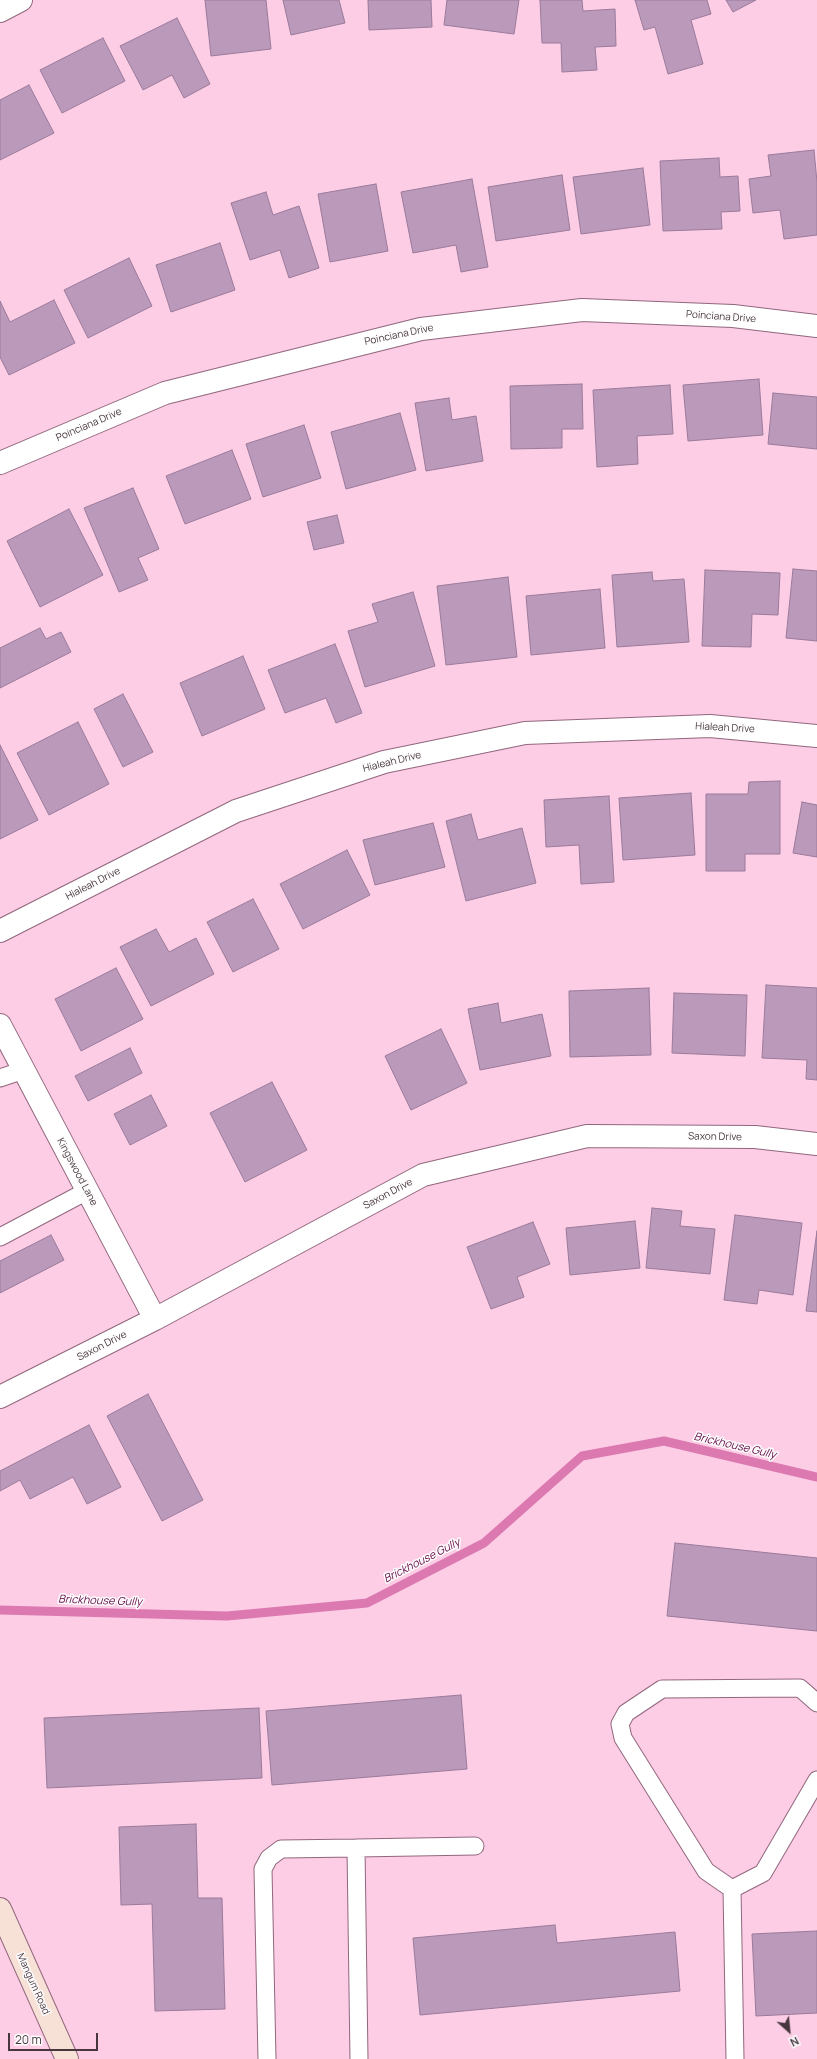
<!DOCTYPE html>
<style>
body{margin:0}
#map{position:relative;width:817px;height:2059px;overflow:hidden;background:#fccde5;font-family:Manrope,sans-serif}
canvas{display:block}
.north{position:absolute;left:769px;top:2011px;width:40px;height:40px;-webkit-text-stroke:3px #fdfdfd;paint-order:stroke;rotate:153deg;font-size:11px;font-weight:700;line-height:16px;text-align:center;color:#48363f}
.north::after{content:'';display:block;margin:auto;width:14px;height:18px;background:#48363f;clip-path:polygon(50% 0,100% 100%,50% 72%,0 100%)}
.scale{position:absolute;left:8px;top:2033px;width:90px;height:18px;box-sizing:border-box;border:2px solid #48363f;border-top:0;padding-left:5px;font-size:12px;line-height:14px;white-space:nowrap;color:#48363f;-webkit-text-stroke:3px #fdfdfd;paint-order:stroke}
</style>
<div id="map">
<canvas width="817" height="2059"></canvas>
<div class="north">N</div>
<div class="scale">20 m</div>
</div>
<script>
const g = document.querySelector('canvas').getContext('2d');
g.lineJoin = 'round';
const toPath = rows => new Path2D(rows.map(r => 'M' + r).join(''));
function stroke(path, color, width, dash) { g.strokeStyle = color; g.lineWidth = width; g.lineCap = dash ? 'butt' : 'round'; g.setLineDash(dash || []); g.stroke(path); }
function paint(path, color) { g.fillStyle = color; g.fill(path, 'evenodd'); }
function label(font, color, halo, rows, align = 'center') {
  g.font = font + ' Manrope,sans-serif'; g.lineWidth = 3; g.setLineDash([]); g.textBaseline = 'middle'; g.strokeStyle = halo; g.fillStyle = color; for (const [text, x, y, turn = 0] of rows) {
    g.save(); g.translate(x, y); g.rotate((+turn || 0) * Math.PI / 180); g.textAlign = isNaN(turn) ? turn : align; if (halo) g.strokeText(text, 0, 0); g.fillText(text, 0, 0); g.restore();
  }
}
stroke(toPath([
 [0,1610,227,1616,367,1603,484,1543,582,1456,664,1441,817,1477]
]), '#dc79b1', 9);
const building = toPath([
 [205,0,266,0,271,49,211,56,205,0],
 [283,0,339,0,345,23,291,35,283,0],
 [368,0,431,0,432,27,369,30,368,0],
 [447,0,519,0,514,34,444,25,447,0],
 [540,0,582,0,583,11,615,9,616,46,595,47,597,70,562,72,561,43,542,43,540,0],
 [635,0,707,0,711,14,691,20,703,64,668,74,655,27,644,30,635,0],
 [726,0,756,0,733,12,726,0],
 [177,18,210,84,184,98,172,75,143,90,120,46,177,18],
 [103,38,125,81,62,113,40,70,103,38],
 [29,85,54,133,0,160,0,100,29,85],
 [814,150,817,182,817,235,784,239,780,210,753,213,749,179,771,176,768,155,814,150],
 [719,158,720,177,738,176,740,211,721,212,722,229,663,231,660,161,719,158],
 [643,168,650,225,581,234,573,177,643,168],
 [562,175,570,230,496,241,488,187,562,175],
 [472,179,488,267,461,272,456,245,413,253,401,192,472,179],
 [376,184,388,251,330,262,318,194,376,184],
 [266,192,273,215,299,206,319,268,289,278,280,250,250,260,231,203,266,192],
 [220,243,235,290,171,312,156,265,220,243],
 [129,258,152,306,88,338,64,290,129,258],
 [54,300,75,343,9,375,0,357,0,301,10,322,54,300],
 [759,379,763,435,688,441,683,385,759,379],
 [582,384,583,429,562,429,562,448,511,449,510,386,582,384],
 [670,385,673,434,637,436,638,464,597,467,593,390,670,385],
 [773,393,817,397,817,449,768,444,773,393],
 [449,398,452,420,476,416,483,461,426,471,415,403,449,398],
 [400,413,416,470,346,489,331,432,400,413],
 [304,425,321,478,263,497,246,444,304,425],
 [232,450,251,499,185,524,166,476,232,450],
 [133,488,159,549,138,558,148,580,119,592,84,508,133,488],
 [69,509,103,575,40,607,7,541,69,509],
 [337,515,344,543,314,550,307,522,337,515],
 [793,569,817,571,817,641,786,638,793,569],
 [705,570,780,573,778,615,752,614,751,647,702,646,705,570],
 [652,572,653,581,684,579,689,642,617,647,612,575,652,572],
 [508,577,517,657,446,665,437,586,508,577],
 [600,589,605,648,531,655,526,596,600,589],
 [413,592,435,666,365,687,348,631,378,622,372,604,413,592],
 [40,628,46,639,61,632,71,652,0,688,0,648,40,628],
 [335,644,362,713,336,723,326,698,285,713,268,670,335,644],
 [243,656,265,709,202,736,180,683,243,656],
 [123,694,153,752,123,767,94,709,123,694],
 [78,722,109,784,49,815,17,753,78,722],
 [0,745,38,820,0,839,0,745],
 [780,781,780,854,745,854,745,871,706,871,706,794,748,794,749,782,780,781],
 [691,793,695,855,623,860,619,798,691,793],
 [609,796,614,882,581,884,579,845,546,847,544,800,609,796],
 [802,802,817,805,817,857,793,853,802,802],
 [471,814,478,840,522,828,536,883,466,901,446,821,471,814],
 [433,823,445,867,375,885,363,840,433,823],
 [347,850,370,895,303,929,280,884,347,850],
 [253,899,279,949,233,972,207,922,253,899],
 [156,929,169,952,196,938,214,974,151,1006,120,947,156,929],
 [116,968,143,1019,81,1051,55,999,116,968],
 [766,985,817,988,817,1080,806,1079,807,1060,762,1058,766,985],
 [649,988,651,1055,570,1057,569,991,649,988],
 [674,993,747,995,745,1056,672,1053,674,993],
 [498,1003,501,1023,542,1014,551,1056,480,1070,468,1009,498,1003],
 [441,1029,467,1083,411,1110,385,1056,441,1029],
 [130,1048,142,1073,88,1101,75,1076,130,1048],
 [272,1082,307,1150,245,1182,210,1113,272,1082],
 [151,1095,167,1126,130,1145,114,1114,151,1095],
 [652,1208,682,1211,680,1226,715,1229,710,1274,646,1268,652,1208],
 [735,1215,802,1223,793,1295,759,1290,757,1304,724,1300,735,1215],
 [635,1221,640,1268,570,1275,566,1228,635,1221],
 [533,1222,550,1264,517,1277,524,1297,491,1309,467,1247,533,1222],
 [817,1231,817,1312,806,1311,817,1231],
 [51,1235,64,1260,0,1293,0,1261,51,1235],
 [148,1394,203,1500,162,1521,107,1416,148,1394],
 [89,1425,121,1487,87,1504,73,1477,30,1499,20,1480,0,1491,0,1471,89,1425],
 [675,1543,817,1558,817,1631,667,1616,675,1543],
 [461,1695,467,1769,272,1785,266,1711,461,1695],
 [259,1708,262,1778,47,1788,44,1718,259,1708],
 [196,1824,198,1898,222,1898,225,2009,155,2011,152,1904,121,1905,119,1827,196,1824],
 [555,1925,557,1943,675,1932,680,1991,420,2015,413,1938,555,1925],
 [817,1931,817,2013,756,2016,752,1934,817,1931]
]);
paint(building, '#b9b');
stroke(building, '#9a7a9a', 1);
const lane = toPath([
 [0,1078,24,1070],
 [0,1237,87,1191],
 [356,1848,475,1846],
 [732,1889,706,1871,623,1738,620,1724,626,1713,662,1689,800,1688,817,1703],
 [732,1889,735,2059],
 [732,1889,763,1873,817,1780],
 [267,2059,263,1869,269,1858,281,1849,356,1848,359,2059]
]);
const street = toPath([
 [0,11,21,0],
 [0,463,165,393,421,329,582,310,733,316,817,326],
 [0,931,236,811,384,762,525,733,710,726,817,736],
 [0,1025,155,1319],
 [0,1397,155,1319,423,1175,587,1136,755,1137,817,1144]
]);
const secondary = toPath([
 [0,1909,67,2059]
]);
stroke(lane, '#91677d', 19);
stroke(street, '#91677d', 24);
stroke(secondary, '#91677d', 24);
stroke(lane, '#fff', 17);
stroke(street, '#fff', 22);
stroke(secondary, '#f7e0d6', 22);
label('10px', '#48363f', '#fdfdfd', [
 ["Poinciana Drive",721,317,4],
 ["Poinciana Drive",399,335,-12],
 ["Poinciana Drive",89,425,-23],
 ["Hialeah Drive",725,728,3],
 ["Hialeah Drive",392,762,-14],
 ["Hialeah Drive",93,884,-27],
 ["Saxon Drive",715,1137,1],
 ["Kingswood Lane",77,1172,62],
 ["Saxon Drive",388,1194,-28],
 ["Saxon Drive",102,1346,-27],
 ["Mangum Road",33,1984,66]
]);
label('italic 11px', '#650b48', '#fdfdfd', [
 ["Brickhouse Gully",735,1446,13],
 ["Brickhouse Gully",422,1561,-27],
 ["Brickhouse Gully",100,1601,2]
]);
</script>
